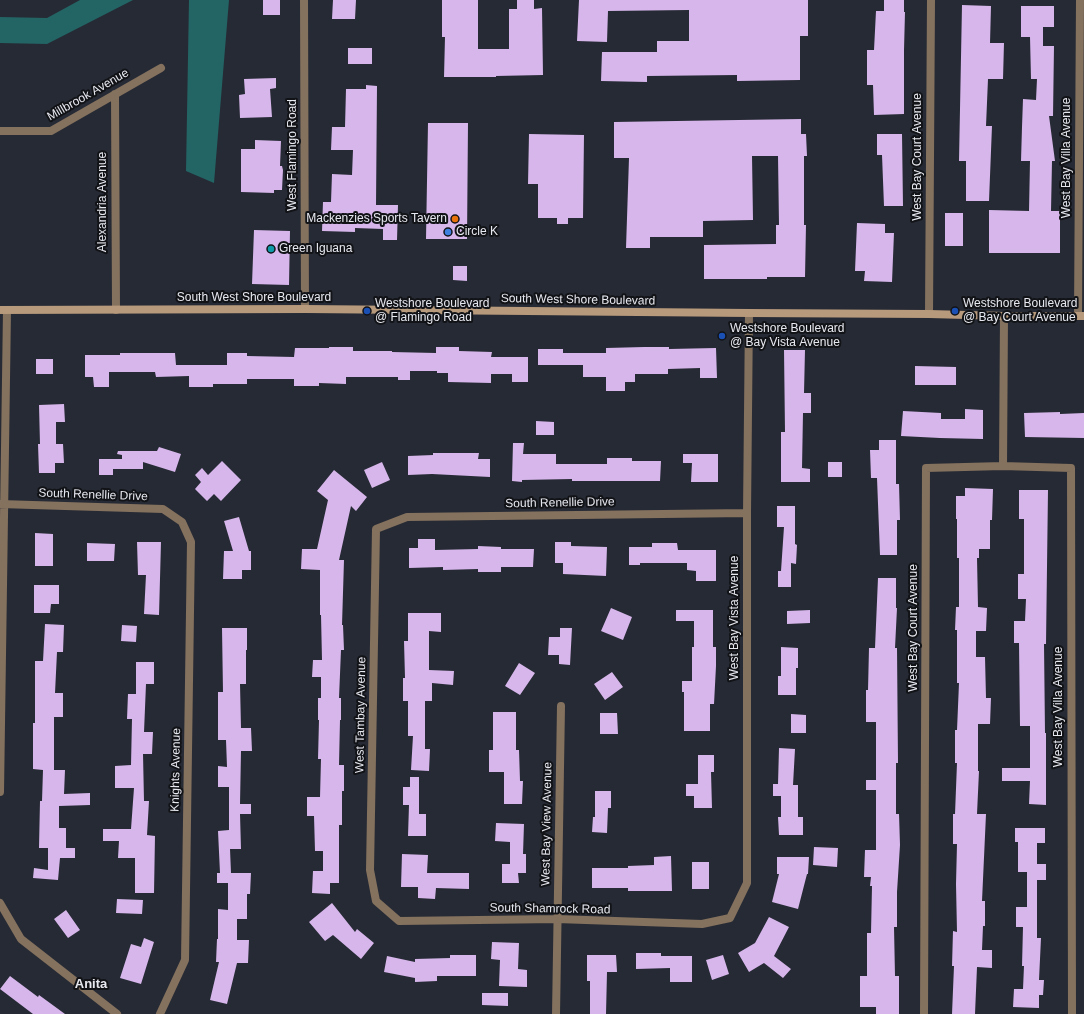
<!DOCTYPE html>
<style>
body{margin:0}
canvas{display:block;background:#262a34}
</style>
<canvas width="1084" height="1014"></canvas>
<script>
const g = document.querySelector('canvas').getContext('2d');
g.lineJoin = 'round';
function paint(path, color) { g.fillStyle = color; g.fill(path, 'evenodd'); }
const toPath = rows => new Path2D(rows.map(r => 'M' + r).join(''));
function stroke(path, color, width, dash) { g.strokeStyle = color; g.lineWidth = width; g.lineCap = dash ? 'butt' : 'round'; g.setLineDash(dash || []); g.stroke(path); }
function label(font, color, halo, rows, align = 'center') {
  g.font = font + ' Helvetica,sans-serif'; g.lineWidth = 4; g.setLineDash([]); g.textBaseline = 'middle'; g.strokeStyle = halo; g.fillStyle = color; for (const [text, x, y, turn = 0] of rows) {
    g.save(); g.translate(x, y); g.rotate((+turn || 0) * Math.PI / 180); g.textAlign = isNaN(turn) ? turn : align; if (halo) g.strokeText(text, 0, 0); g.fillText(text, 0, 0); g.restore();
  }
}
paint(toPath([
 [80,0,133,0,47,44,0,43,0,17,47,18],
 [189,0,229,0,214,183,186,171]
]), '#236465');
paint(toPath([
 [263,0,280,0,280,15,263,15],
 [333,0,356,0,355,19,332,19],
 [442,0,478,0,478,49,509,49,509,9,517,9,517,0,534,0,534,9,542,8,543,75,496,76,496,77,444,77,445,37,442,37],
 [579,0,808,0,808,36,800,36,800,80,737,81,737,75,647,76,647,82,601,81,602,52,657,52,657,41,689,41,689,10,608,11,607,42,577,41],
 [884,0,904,0,904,12,905,12,904,50,904,114,874,115,873,85,867,85,867,50,874,50,876,11,884,11],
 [962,5,991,6,990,43,1004,43,1003,79,988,79,986,126,992,126,989,201,966,201,966,161,959,161],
 [1021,6,1054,6,1054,27,1043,27,1043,46,1054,46,1053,116,1049,116,1055,161,1052,161,1051,211,1060,211,1060,253,989,253,989,210,1029,211,1030,161,1021,161,1022,127,1023,99,1036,100,1037,79,1031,79,1030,37,1021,37],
 [348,48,372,48,372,64,348,64],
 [276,78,276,88,270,89,272,117,240,118,239,95,245,94,244,79],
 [366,85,377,86,376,205,398,205,397,240,383,240,383,229,355,228,355,232,322,231,323,202,331,202,332,174,352,175,353,150,331,150,332,127,345,127,346,89,366,89],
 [801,119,801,134,806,134,807,156,804,156,804,225,806,225,805,277,767,277,767,279,704,279,704,245,776,244,776,225,779,225,778,156,752,156,753,220,703,221,703,237,650,237,650,248,626,248,629,158,614,158,614,122],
 [428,123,468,123,467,239,426,239],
 [529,134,584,135,583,218,568,218,568,224,557,224,557,218,538,218,538,184,528,184],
 [877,134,902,134,903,206,884,206,882,155,877,155],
 [255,140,281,141,280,166,282,166,283,170,282,190,274,190,274,193,241,192,241,149,255,149],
 [945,213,963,213,963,246,945,246],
 [857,223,885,224,885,233,894,233,892,282,864,281,865,271,855,271],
 [254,230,290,231,289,285,252,284],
 [453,266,467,266,467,281,453,280],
 [329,347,353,347,353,351,392,351,392,352,436,353,436,347,459,347,459,351,492,352,491,357,528,357,528,382,512,382,512,374,491,374,491,383,448,382,448,373,437,373,437,371,410,371,410,380,398,380,398,377,346,377,346,384,319,383,319,386,294,386,294,379,247,379,247,384,213,384,213,387,189,387,189,376,156,377,155,372,109,372,109,387,94,387,93,377,85,377,85,355,120,355,120,353,175,353,176,365,227,365,227,353,247,353,247,356,294,357,295,348,329,348],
 [644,347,669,347,669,349,716,348,717,378,700,378,700,368,668,369,668,374,635,374,635,382,625,382,625,391,606,391,606,377,583,377,583,365,538,365,538,349,563,349,563,353,606,353,606,348],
 [784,350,805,350,804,393,811,393,811,413,803,413,802,468,810,469,810,482,781,482,781,432,785,432],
 [36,359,53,359,53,374,36,374],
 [915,366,956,367,956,385,915,385],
 [64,404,65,422,56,422,56,444,63,444,64,463,55,463,55,473,39,473,38,444,40,444,39,405],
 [965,409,983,410,983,439,940,438,901,436,903,411,941,413,941,419,965,419],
 [1060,412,1060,414,1084,413,1084,438,1025,437,1024,413],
 [536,421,554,422,554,435,536,435],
 [879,440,896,440,896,484,899,484,900,520,897,520,897,555,880,555,877,478,871,478,870,450,879,450],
 [513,443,524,443,523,454,556,454,556,464,607,464,607,458,632,458,632,461,661,461,660,481,572,481,572,479,522,480,522,482,512,481],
 [159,447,181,454,175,472,143,462,143,469,113,469,113,475,99,475,99,459,122,459,122,455,117,454,118,451,157,451],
 [433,453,479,453,478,459,490,459,490,477,432,474,408,475,408,456,433,455],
 [683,454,718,454,718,482,691,482,692,463,683,463],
 [222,461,241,480,221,501,214,494,207,501,195,489,201,482,195,475,202,468,208,475],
 [382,462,390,480,372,488,364,470],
 [828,462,842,462,842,477,828,477],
 [334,470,367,497,356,511,351,506,339,560,344,560,342,625,343,625,344,650,341,650,339,698,341,698,341,720,340,720,339,765,344,765,344,791,342,791,342,825,339,825,339,883,330,883,330,894,312,893,313,871,323,871,323,851,315,851,314,816,307,816,307,797,320,797,321,759,318,759,319,720,318,720,318,698,321,698,321,677,312,677,313,660,322,660,321,615,320,615,320,570,301,569,302,549,317,549,328,500,317,491],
 [965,488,993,489,992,520,990,520,990,549,979,549,979,558,977,558,978,607,987,608,986,631,976,631,976,657,985,657,986,698,991,698,990,724,978,724,978,771,979,771,977,814,986,814,982,901,985,901,985,926,983,926,982,950,992,950,992,968,977,967,975,1014,952,1014,954,966,952,966,953,931,957,932,956,884,957,844,953,844,953,814,955,814,957,763,955,763,955,730,957,730,959,683,957,683,957,630,955,630,956,607,959,607,959,558,957,558,957,519,956,519,956,496,965,496],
 [1019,490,1048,490,1046,644,1044,644,1045,733,1046,733,1046,805,1029,804,1030,781,1002,781,1002,768,1030,768,1030,726,1020,726,1019,643,1014,643,1014,621,1025,621,1026,599,1018,599,1018,574,1024,574,1024,519,1019,519],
 [777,506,795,506,795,544,797,545,796,564,791,563,791,587,778,587,778,571,781,571,784,527,777,527],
 [239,517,249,551,251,551,251,570,242,570,242,579,223,579,224,551,233,551,224,521],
 [35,533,53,534,53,566,35,566],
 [418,539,435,539,435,550,478,549,478,546,501,547,501,549,534,549,533,567,501,567,501,572,478,572,478,569,443,570,443,567,409,568,409,548,418,548],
 [137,542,161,542,159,615,144,614,146,575,138,575],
 [555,542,571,542,571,546,607,547,606,576,563,574,563,563,555,563],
 [87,543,115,544,114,561,87,561],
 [652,543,677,543,678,550,716,550,716,581,696,581,696,571,687,570,687,563,640,563,640,565,629,565,629,547,652,547],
 [878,578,896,578,896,608,897,608,895,648,897,648,898,763,896,763,896,814,899,814,900,845,897,892,897,927,894,927,895,976,899,976,899,1014,876,1014,876,1007,860,1007,860,976,867,976,867,933,871,933,872,886,870,886,871,877,864,877,865,850,876,850,876,790,866,790,866,780,876,780,876,722,866,722,866,690,868,690,869,648,875,648],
 [34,585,59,585,59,604,51,604,50,613,34,613],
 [611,608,632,617,623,640,601,631],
 [676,610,713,610,713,647,716,647,716,666,714,704,710,704,710,731,684,731,684,692,682,692,682,681,692,681,692,647,694,647,694,621,676,621],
 [810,610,810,623,787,624,787,611],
 [408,613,441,613,441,632,429,631,429,670,454,671,453,685,432,683,432,701,425,701,425,749,430,749,429,771,411,770,413,736,408,736,408,701,403,701,403,678,405,678,404,641,408,641],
 [45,624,64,625,63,652,57,652,55,693,63,693,63,717,54,717,54,770,65,770,64,794,90,793,90,805,59,806,59,828,66,828,66,848,75,848,75,858,60,858,58,880,33,878,34,868,48,870,48,848,39,848,40,801,42,801,43,770,33,769,33,723,35,723,35,661,43,661],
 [122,625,137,626,136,642,121,641],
 [222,628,247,628,247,650,246,650,246,684,240,684,241,728,251,728,252,751,241,751,240,804,251,804,251,814,240,814,241,849,230,849,231,873,251,873,250,894,247,894,247,919,237,919,237,940,249,940,248,963,237,963,227,1004,210,1000,219,962,216,962,217,939,218,939,218,909,228,910,228,883,217,883,217,873,220,873,218,831,229,830,229,787,218,787,218,766,227,767,226,740,218,740,218,692,223,692],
 [560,628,572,628,570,665,559,664,559,655,548,655,549,637,560,637],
 [781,647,798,648,798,668,796,668,796,695,778,695,778,676,781,676],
 [136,662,154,662,154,684,146,684,144,732,153,732,152,754,143,754,144,801,149,801,147,835,155,836,154,893,135,893,135,858,118,858,119,841,103,841,103,829,131,829,134,788,115,788,115,766,131,765,132,719,127,719,128,694,136,694],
 [519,663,535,673,520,695,505,686],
 [612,672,623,687,605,700,594,684],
 [493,712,516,712,516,750,519,750,520,781,523,781,522,804,504,804,504,772,489,772,489,750,493,750],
 [600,713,617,713,618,734,600,734],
 [791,714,806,715,806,733,791,733],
 [779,748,795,749,793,785,798,785,798,817,803,817,803,835,779,835,778,817,781,817,781,796,773,796,773,784,778,784],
 [698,755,714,755,714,772,711,772,712,808,694,808,694,796,686,796,686,784,698,784],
 [410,777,419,777,419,814,426,814,426,836,408,836,409,805,403,805,403,787,410,787],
 [595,791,611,791,611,808,608,808,607,833,592,832,593,817,595,817],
 [496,823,524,824,523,854,526,854,526,873,518,873,519,883,502,883,502,864,510,864,510,842,495,841],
 [1015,828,1045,828,1045,843,1037,843,1037,864,1046,864,1046,880,1037,880,1037,938,1041,938,1039,980,1044,980,1043,995,1039,995,1039,1008,1013,1007,1014,989,1023,989,1024,966,1022,966,1023,927,1016,927,1016,907,1027,907,1027,872,1018,872,1018,842,1015,842],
 [814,847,838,848,837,867,813,865],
 [402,854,428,855,427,873,469,873,469,889,436,888,435,899,418,898,418,887,401,887],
 [671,856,672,891,628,891,628,888,592,888,592,868,628,868,628,866,654,865,654,857],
 [777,857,809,857,808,874,807,874,798,909,772,902,779,874,777,874],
 [692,862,709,862,709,889,692,889],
 [117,899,143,900,142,914,116,913],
 [332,903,355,932,357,929,374,943,361,959,333,935,325,941,309,922],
 [66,910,80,930,68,938,54,919],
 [769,917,789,927,774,956,791,969,783,978,764,963,749,972,738,953,755,943],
 [144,938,154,942,141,984,120,978,131,944,141,947],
 [492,942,519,943,518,969,527,970,527,987,499,986,500,960,491,959],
 [636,953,661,953,661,956,692,956,692,982,670,982,670,968,636,969],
 [450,955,476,955,476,976,437,976,437,981,415,982,415,978,384,972,387,956,415,962,415,959,450,958],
 [587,955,616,955,617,972,607,972,606,1014,590,1014,590,981,587,981],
 [723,955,729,974,712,980,706,960],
 [10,976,38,997,39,995,65,1014,33,1014,0,989],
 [482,993,508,993,508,1006,482,1005]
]), '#d6b6eb');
stroke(toPath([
 [304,0,305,309],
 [115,94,116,310],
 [0,131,51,131,161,68],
 [929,314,931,0],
 [1078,316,1080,0],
 [1003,466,1004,316],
 [0,504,163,509,182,522,191,542,185,960,160,1014],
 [747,513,407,517,376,529,370,870,376,901,399,921,557,919,702,924,730,918,747,883,747,513,749,313],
 [0,792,7,310],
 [0,903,21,939,117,1014],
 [556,1014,561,706],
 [924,1014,926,468,1003,466,1071,468,1072,1014]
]), '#84715e', 8);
stroke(toPath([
 [0,310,305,309,749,313,929,314,1004,316,1084,316]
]), '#b7997b', 8);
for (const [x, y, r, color] of [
 [455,219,4,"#e8710a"],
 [448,232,4,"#3f7fe0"],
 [271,249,4,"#0f9aa8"],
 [367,311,4,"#1a4fb4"],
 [955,311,4,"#1a4fb4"],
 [722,336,4,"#1a4fb4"]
]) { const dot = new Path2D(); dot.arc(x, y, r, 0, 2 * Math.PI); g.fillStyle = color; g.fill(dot); stroke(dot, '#111317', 1.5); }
label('12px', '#e7e9f0', '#111317', [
 ["Millbrook Avenue",88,95,-30],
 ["West Flamingo Road",293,155,-90],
 ["West Bay Court Avenue",918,157,-90],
 ["West Bay Villa Avenue",1067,158,-90],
 ["Alexandria Avenue",103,202,-90],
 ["South West Shore Boulevard",254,298],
 ["South West Shore Boulevard",578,300,1],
 ["South Renellie Drive",93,495,2],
 ["South Renellie Drive",560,503,-1],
 ["West Bay Vista Avenue",735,618,-90],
 ["West Bay Court Avenue",914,628,-90],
 ["West Bay Villa Avenue",1059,707,-90],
 ["West Tambay Avenue",361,715,-89],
 ["Knights Avenue",176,770,-89],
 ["West Bay View Avenue",547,824,-89],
 ["South Shamrock Road",550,909,1]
]);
label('12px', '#e7e9f0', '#111317', [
 ["Mackenzies Sports Tavern",447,219,"right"],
 ["Circle K",456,232],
 ["Green Iguana",279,249],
 ["Westshore Boulevard",375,304],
 ["@ Flamingo Road",375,318],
 ["Westshore Boulevard",963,304],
 ["@ Bay Court Avenue",963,318],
 ["Westshore Boulevard",730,329],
 ["@ Bay Vista Avenue",730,343]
], 'left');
label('bold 13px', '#e7e9f0', '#111317', [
 ["Anita",91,984]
]);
</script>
